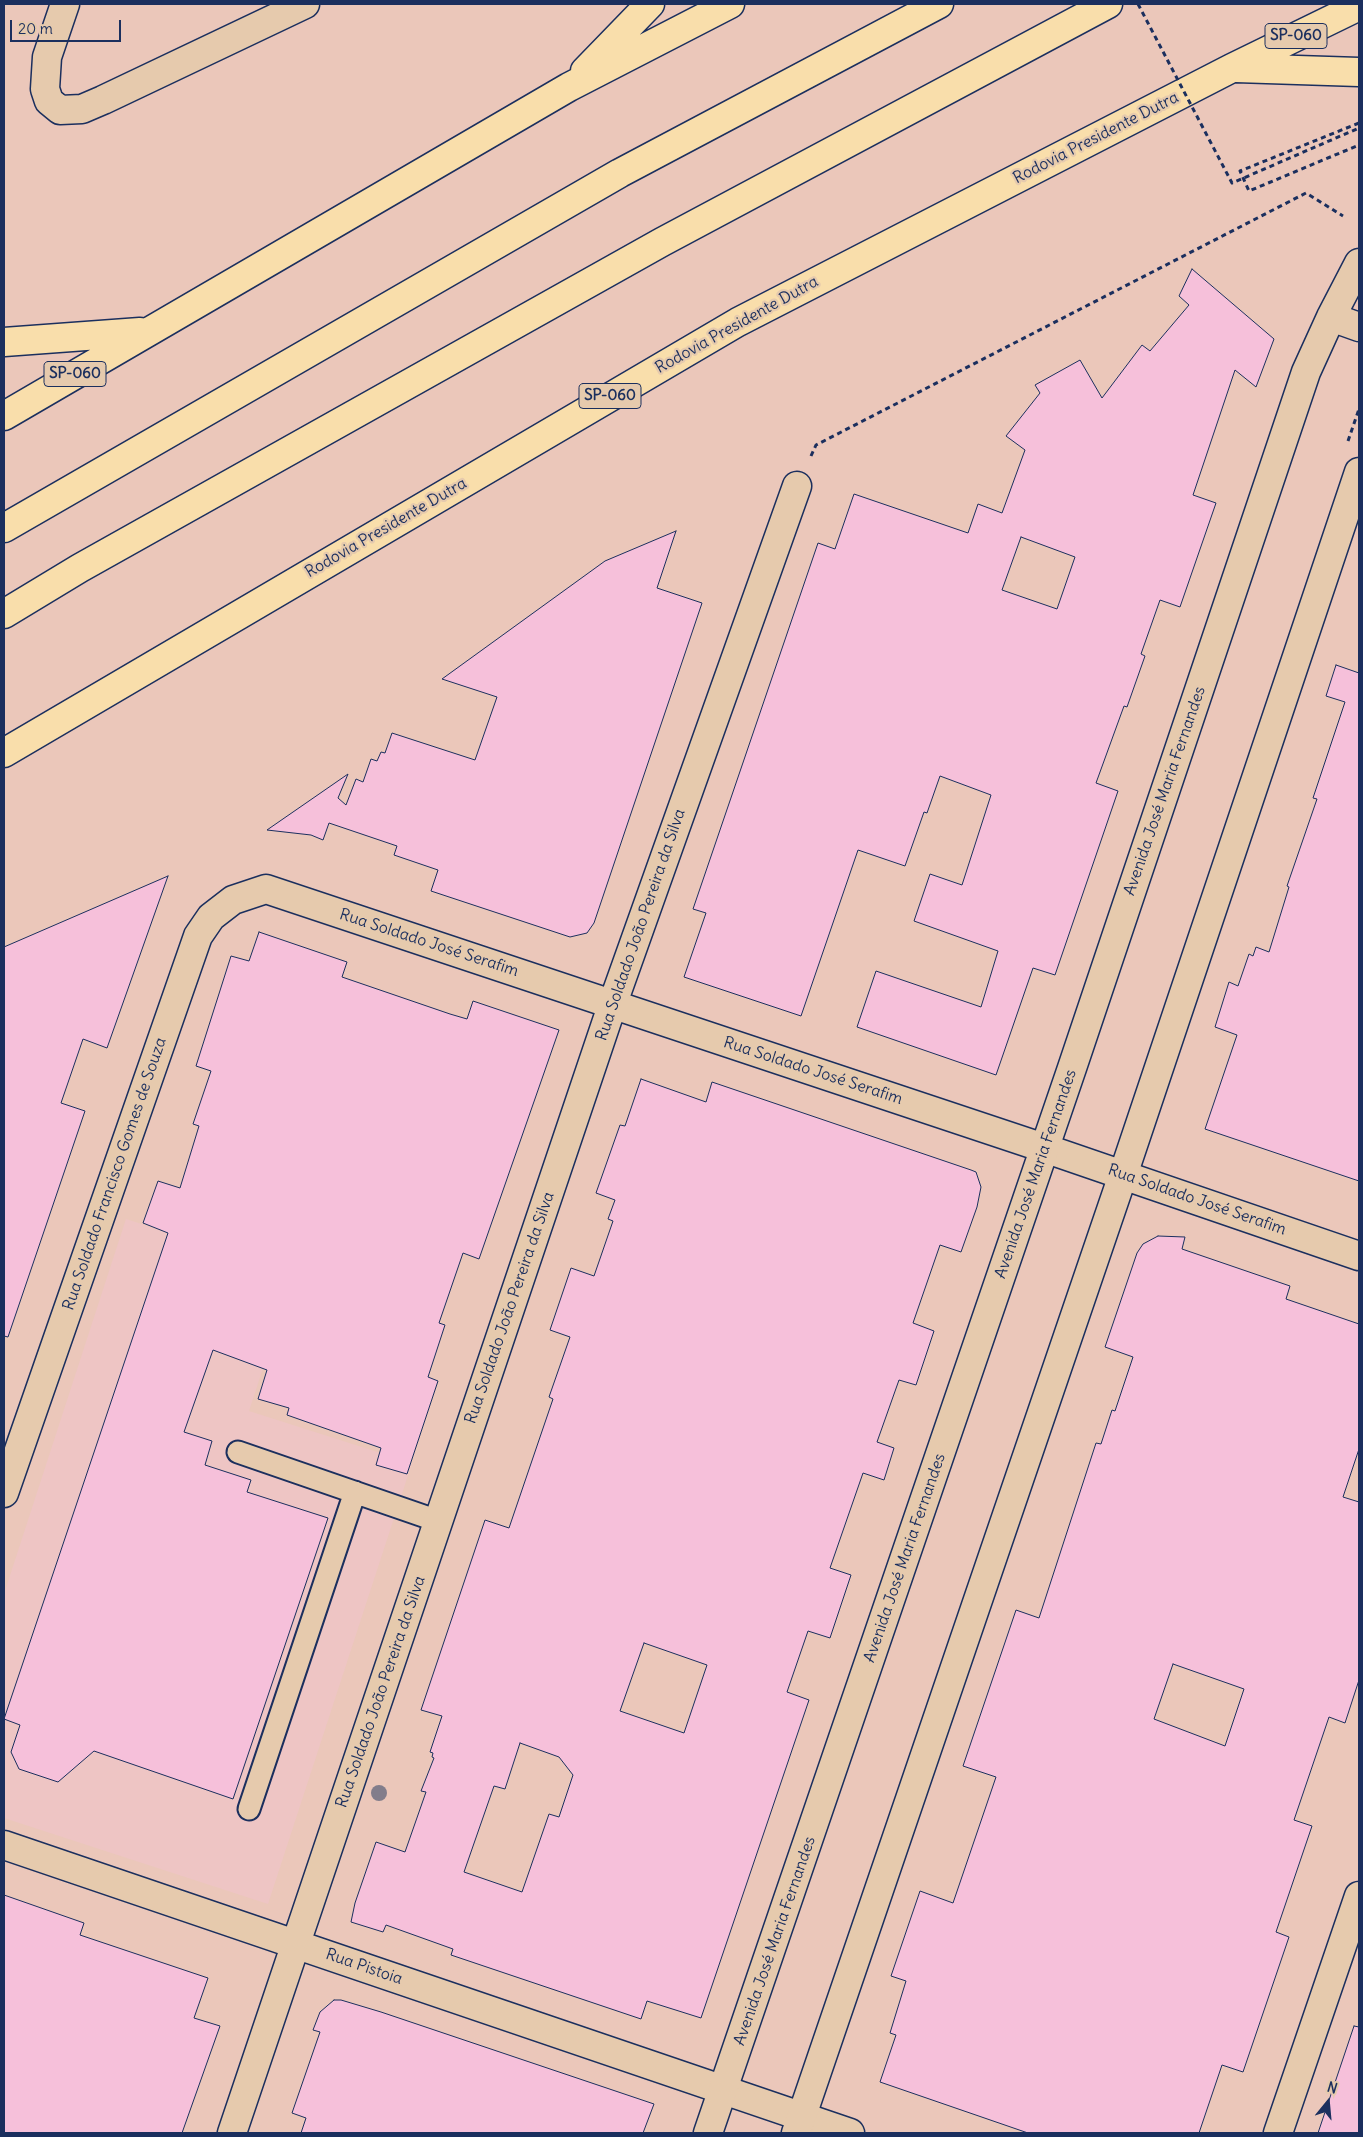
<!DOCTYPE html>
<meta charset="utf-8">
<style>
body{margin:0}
#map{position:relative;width:1363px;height:2137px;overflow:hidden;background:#ebc7ba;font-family:Delius,sans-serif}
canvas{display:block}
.frame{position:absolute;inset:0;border:5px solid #1b2f5e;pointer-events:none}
.north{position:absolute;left:1303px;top:2077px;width:50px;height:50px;-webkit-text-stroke:4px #e6caad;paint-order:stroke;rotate:17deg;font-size:14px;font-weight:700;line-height:20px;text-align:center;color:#1b2f5e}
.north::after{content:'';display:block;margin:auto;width:18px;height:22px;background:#1b2f5e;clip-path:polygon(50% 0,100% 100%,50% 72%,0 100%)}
.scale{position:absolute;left:10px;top:20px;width:111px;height:22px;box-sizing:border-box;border:2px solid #1b2f5e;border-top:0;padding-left:6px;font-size:15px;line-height:18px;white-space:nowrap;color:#1b2f5e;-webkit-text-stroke:4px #e6caad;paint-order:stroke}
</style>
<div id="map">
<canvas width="1363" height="2137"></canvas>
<div class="frame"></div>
<div class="north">N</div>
<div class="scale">20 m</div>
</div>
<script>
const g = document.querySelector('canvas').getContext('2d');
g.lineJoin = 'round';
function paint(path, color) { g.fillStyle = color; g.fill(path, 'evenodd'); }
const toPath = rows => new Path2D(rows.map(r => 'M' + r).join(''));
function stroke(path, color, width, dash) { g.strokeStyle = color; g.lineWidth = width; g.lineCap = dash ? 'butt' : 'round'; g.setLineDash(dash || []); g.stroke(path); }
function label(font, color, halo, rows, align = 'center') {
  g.font = font + ' Delius,sans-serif'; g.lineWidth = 4.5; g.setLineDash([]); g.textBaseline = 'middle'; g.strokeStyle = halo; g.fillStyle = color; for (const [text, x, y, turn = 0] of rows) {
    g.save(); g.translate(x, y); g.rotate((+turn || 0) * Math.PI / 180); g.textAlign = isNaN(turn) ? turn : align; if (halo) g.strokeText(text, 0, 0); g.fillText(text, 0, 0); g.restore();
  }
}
paint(toPath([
 [126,1219,294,1273,249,1411,412,1463,268,1904,4,1818,4,1594]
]), '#eec5c4');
const building = toPath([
 [1192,269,1274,339,1256,387,1235,370,1193,495,1216,503,1180,607,1160,600,1141,654,1145,656,1127,707,1124,706,1096,783,1118,791,1055,975,1033,968,996,1075,857,1027,876,971,981,1007,998,951,914,921,930,874,962,885,991,795,940,776,927,813,924,812,905,866,858,850,801,1016,684,977,706,913,693,909,818,543,835,549,854,494,968,533,978,504,1002,513,1025,450,1006,436,1040,393,1035,385,1080,360,1102,398,1142,345,1150,351,1189,305,1179,296,1192,269],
 [1021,537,1075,557,1057,609,1002,590,1021,537],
 [676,531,657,588,702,603,594,923,587,933,570,937,431,891,438,870,394,855,397,846,329,823,323,840,311,835,267,830,348,774,338,798,346,805,356,779,363,782,371,759,377,761,381,752,385,753,392,733,475,760,497,697,442,679,605,561,676,531],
 [1336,665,1359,673,1359,1181,1205,1129,1237,1035,1215,1027,1229,982,1238,986,1249,954,1253,956,1256,947,1269,952,1289,887,1287,886,1317,799,1313,798,1345,702,1326,696,1336,665],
 [168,876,107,1048,83,1039,61,1103,85,1111,8,1337,4,1336,4,947,168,876],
 [259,932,347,962,342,977,450,1014,467,1019,473,1001,559,1030,479,1259,463,1253,439,1323,445,1325,428,1377,438,1381,407,1474,376,1465,381,1448,287,1415,289,1408,258,1399,267,1370,213,1350,184,1432,212,1441,205,1465,251,1480,247,1492,328,1518,233,1799,94,1751,58,1782,19,1769,11,1752,20,1725,4,1719,168,1233,143,1223,158,1181,180,1188,199,1126,193,1124,211,1071,196,1066,231,956,249,961,259,932],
 [641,1079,706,1102,712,1082,971,1170,976,1172,981,1187,977,1207,961,1252,940,1245,913,1323,934,1331,916,1385,899,1380,877,1442,894,1448,884,1480,863,1473,830,1568,851,1575,830,1638,808,1631,787,1692,809,1700,701,2018,647,2001,641,2019,451,1955,453,1949,386,1925,383,1932,351,1922,355,1903,376,1842,405,1852,426,1792,421,1791,434,1758,432,1757,433,1753,430,1752,442,1716,421,1710,485,1520,509,1528,553,1399,549,1397,570,1337,550,1330,571,1268,594,1276,613,1221,608,1219,615,1200,596,1193,620,1125,625,1126,641,1079],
 [644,1643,707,1665,684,1733,620,1711,644,1643],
 [520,1743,559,1757,573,1775,559,1817,549,1814,522,1892,464,1872,494,1786,505,1789,520,1743],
 [1158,1236,1185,1237,1182,1249,1290,1286,1286,1299,1359,1324,1359,1449,1343,1497,1359,1502,1359,1680,1345,1723,1329,1717,1294,1820,1312,1826,1276,1932,1289,1937,1243,2072,1222,2065,1199,2133,1028,2133,880,2082,896,2035,890,2033,906,1981,891,1976,920,1891,953,1903,996,1777,963,1766,1016,1610,1039,1618,1096,1443,1101,1444,1112,1410,1115,1411,1133,1357,1105,1347,1137,1253,1143,1244,1158,1236],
 [1173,1664,1244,1689,1225,1746,1154,1719,1173,1664],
 [4,1895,84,1923,80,1935,208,1978,194,2018,220,2026,182,2133,4,2133,4,1895],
 [334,2000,341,2000,381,2012,654,2104,643,2133,301,2133,306,2118,292,2113,320,2032,313,2030,320,2012,334,2000],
 [1354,2026,1359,2027,1359,2133,1318,2133,1354,2026]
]);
paint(building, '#f6c0da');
stroke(building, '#1b2f5e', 1);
const service = toPath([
 [238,1452,438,1521],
 [249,1809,355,1492]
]);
const minor = toPath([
 [65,4,47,57,45,89,49,101,60,110,82,109,103,100,305,4],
 [4,1493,198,936,211,917,233,900,266,889,1044,1148,1359,1256],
 [4,1845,850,2133],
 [232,2133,614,1000,797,486],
 [1278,2133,1359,1896]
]);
const secondary = toPath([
 [1331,317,1359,327],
 [708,2133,1072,1068,1306,372,1331,317,1359,263],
 [796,2133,1123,1175,1359,472]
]);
const motorway = toPath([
 [1236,68,1359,72],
 [585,71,650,4],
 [4,342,140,332],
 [4,416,569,87,730,4],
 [4,528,620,173,939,4],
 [4,614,80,568,662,242,1108,4],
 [4,753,738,322,1232,68,1359,6]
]);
stroke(service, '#1b2f5e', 25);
stroke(minor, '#1b2f5e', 31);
stroke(secondary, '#1b2f5e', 31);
stroke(motorway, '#1b2f5e', 31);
stroke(toPath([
 [1359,123,1240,171,1249,191,1359,145],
 [1348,441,1359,409],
 [811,456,816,445,1306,193,1343,216]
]), '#1b2f5e', 3, [5, 4]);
stroke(service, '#e6caad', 21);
stroke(minor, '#e6caad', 28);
stroke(secondary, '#e6caad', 28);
stroke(motorway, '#f9deab', 28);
stroke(toPath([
 [1138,4,1232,183,1359,128]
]), '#1b2f5e', 3, [5, 4]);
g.fillStyle = '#827d8b';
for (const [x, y] of [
 [379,1793]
]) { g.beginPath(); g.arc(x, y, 8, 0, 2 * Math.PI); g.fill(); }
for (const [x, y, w] of [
 [1296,36,62],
 [75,374,62],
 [610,396,62]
]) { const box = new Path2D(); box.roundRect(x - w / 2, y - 12.5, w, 25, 4); g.fillStyle = '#e6caad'; g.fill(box); stroke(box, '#1b2f5e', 1); }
label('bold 15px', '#1b2f5e', null, [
 ["SP-060",1296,36],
 ["SP-060",75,374],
 ["SP-060",610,396]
]);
label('16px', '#1b2f5e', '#e6caad', [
 ["Rodovia Presidente Dutra",1096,138,-27],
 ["Rodovia Presidente Dutra",737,325,-29],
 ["Rodovia Presidente Dutra",386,528,-30],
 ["Avenida José Maria Fernandes",1165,791,-71],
 ["Rua Soldado João Pereira da Silva",641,925,-71],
 ["Rua Soldado José Serafim",429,943,18],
 ["Rua Soldado José Serafim",813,1071,18],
 ["Rua Soldado Francisco Gomes de Souza",115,1174,-71],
 ["Avenida José Maria Fernandes",1036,1174,-71],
 ["Rua Soldado José Serafim",1197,1200,19],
 ["Rua Soldado João Pereira da Silva",510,1308,-71],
 ["Avenida José Maria Fernandes",905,1558,-71],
 ["Rua Soldado João Pereira da Silva",381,1692,-71],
 ["Avenida José Maria Fernandes",775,1941,-71],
 ["Rua Pistoia",364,1967,19]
]);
</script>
